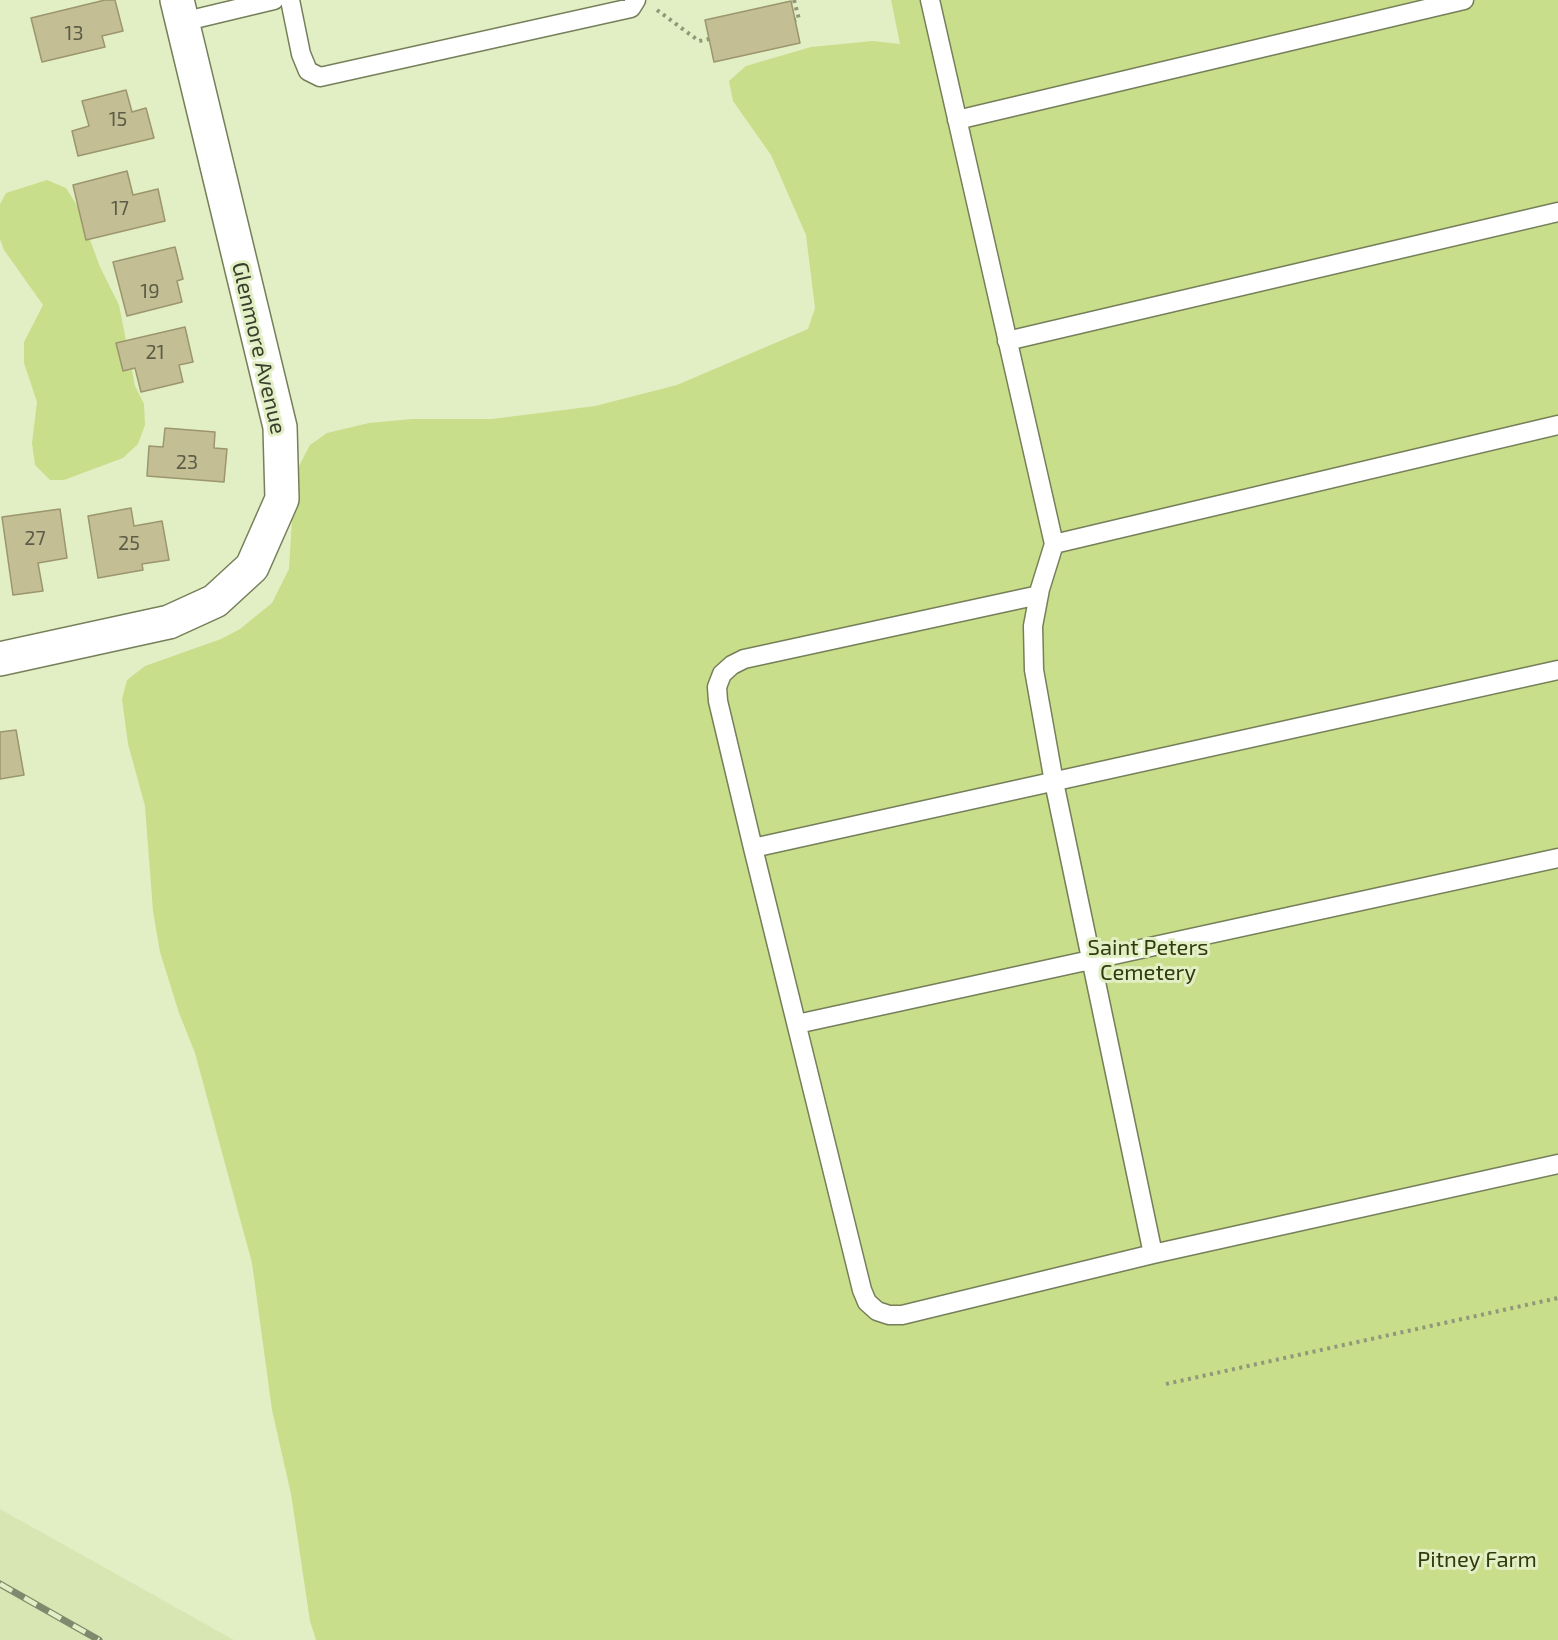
<!DOCTYPE html>
<style>
body{margin:0}
canvas{display:block;background:#e2efc4}
</style>
<canvas width="1558" height="1640"></canvas>
<script>
const g = document.querySelector('canvas').getContext('2d');
g.lineJoin = 'round';
function paint(path, color) { g.fillStyle = color; g.fill(path, 'evenodd'); }
const toPath = rows => new Path2D(rows.map(r => 'M' + r).join(''));
function stroke(path, color, width, dash) { g.strokeStyle = color; g.lineWidth = width; g.lineCap = dash ? 'butt' : 'round'; g.setLineDash(dash || []); g.stroke(path); }
function label(font, color, halo, rows, align = 'center') {
  g.font = font + ' "Exo 2",sans-serif'; g.lineWidth = 6; g.setLineDash([]); g.textBaseline = 'middle'; g.strokeStyle = halo; g.fillStyle = color; for (const [text, x, y, turn = 0] of rows) {
    g.save(); g.translate(x, y); g.rotate((+turn || 0) * Math.PI / 180); g.textAlign = isNaN(turn) ? turn : align; if (halo) g.strokeText(text, 0, 0); g.fillText(text, 0, 0); g.restore();
  }
}
paint(toPath([
 [0,1509,234,1640,0,1640]
]), '#d8e6b4');
paint(toPath([
 [891,0,1558,0,1558,1640,316,1640,310,1621,291,1494,272,1410,252,1263,195,1053,179,1013,160,952,153,911,145,806,128,744,122,699,127,680,145,666,221,639,240,629,272,603,289,569,294,486,299,466,310,445,327,433,369,423,412,419,492,419,595,406,677,385,808,329,815,308,806,235,771,155,733,101,729,81,746,66,811,47,873,41,900,44],
 [47,180,66,188,78,207,100,267,119,305,135,386,144,404,145,425,138,444,123,458,64,480,50,480,35,465,32,443,37,402,24,363,24,342,43,305,4,250,0,239,0,204,6,193]
]), '#c9de8b');
const building = toPath([
 [105,0,115,0,123,31,102,36,105,47,42,62,31,18,105,0],
 [791,1,800,43,714,62,705,20,791,1],
 [126,90,132,112,146,108,154,138,78,156,72,131,89,126,82,101,126,90],
 [127,171,133,195,158,189,165,221,86,240,73,185,127,171],
 [175,247,183,279,177,281,182,302,127,316,113,262,175,247],
 [185,327,193,362,179,365,183,382,141,392,135,368,123,371,116,343,185,327],
 [165,428,215,432,214,448,227,449,224,482,147,476,149,446,163,447,165,428],
 [131,508,134,526,162,521,169,560,142,564,143,570,98,578,88,516,131,508],
 [60,509,67,558,38,563,43,591,13,595,2,517,60,509],
 [16,730,24,775,0,779,0,732,16,730]
]);
paint(building, '#c4be94');
stroke(building, '#9c966d', 1.5);
const service = toPath([
 [290,0,301,54,308,71,320,77,631,8,636,0],
 [930,0,1054,544,1040,589,1033,626,1034,670,1054,782,1153,1254],
 [182,22,274,0],
 [957,120,1464,0],
 [1007,341,1558,212],
 [1054,544,1558,425],
 [1039,595,744,659,732,665,722,674,717,687,718,701,753,848,862,1290,867,1302,877,1311,889,1315,902,1315,1153,1254,1558,1164],
 [753,848,1558,670],
 [797,1024,1558,858]
]);
const minor = toPath([
 [0,659,169,622,215,601,252,567,282,499,280,427,177,0]
]);
stroke(service, '#757f59', 21);
stroke(minor, '#757f59', 36);
stroke(toPath([
 [794,0,799,19,795,20],
 [657,10,699,41,709,39],
 [1166,1384,1558,1298]
]), '#8f997a', 4, [3, 4.5]);
stroke(service, '#fff', 18);
stroke(minor, '#fff', 33);
const rail = toPath([
 [0,1584,99,1640]
]);
stroke(rail, '#80896d', 7);
stroke(rail, '#e2efc4', 4.5, [14]);
label('20px', '#5b5d46', null, [
 ["13",74,33],
 ["15",118,119],
 ["17",120,208],
 ["19",150,291],
 ["21",155,352],
 ["23",187,462],
 ["27",35,538],
 ["25",129,543]
]);
label('22px', '#383d2c', '#e2efc4', [
 ["Glenmore Avenue",259,348,77]
]);
label('22px', '#313a0d', '#e2efc4', [
 ["Saint Peters",1148,948],
 ["Cemetery",1148,973],
 ["Pitney Farm",1477,1560]
]);
</script>
